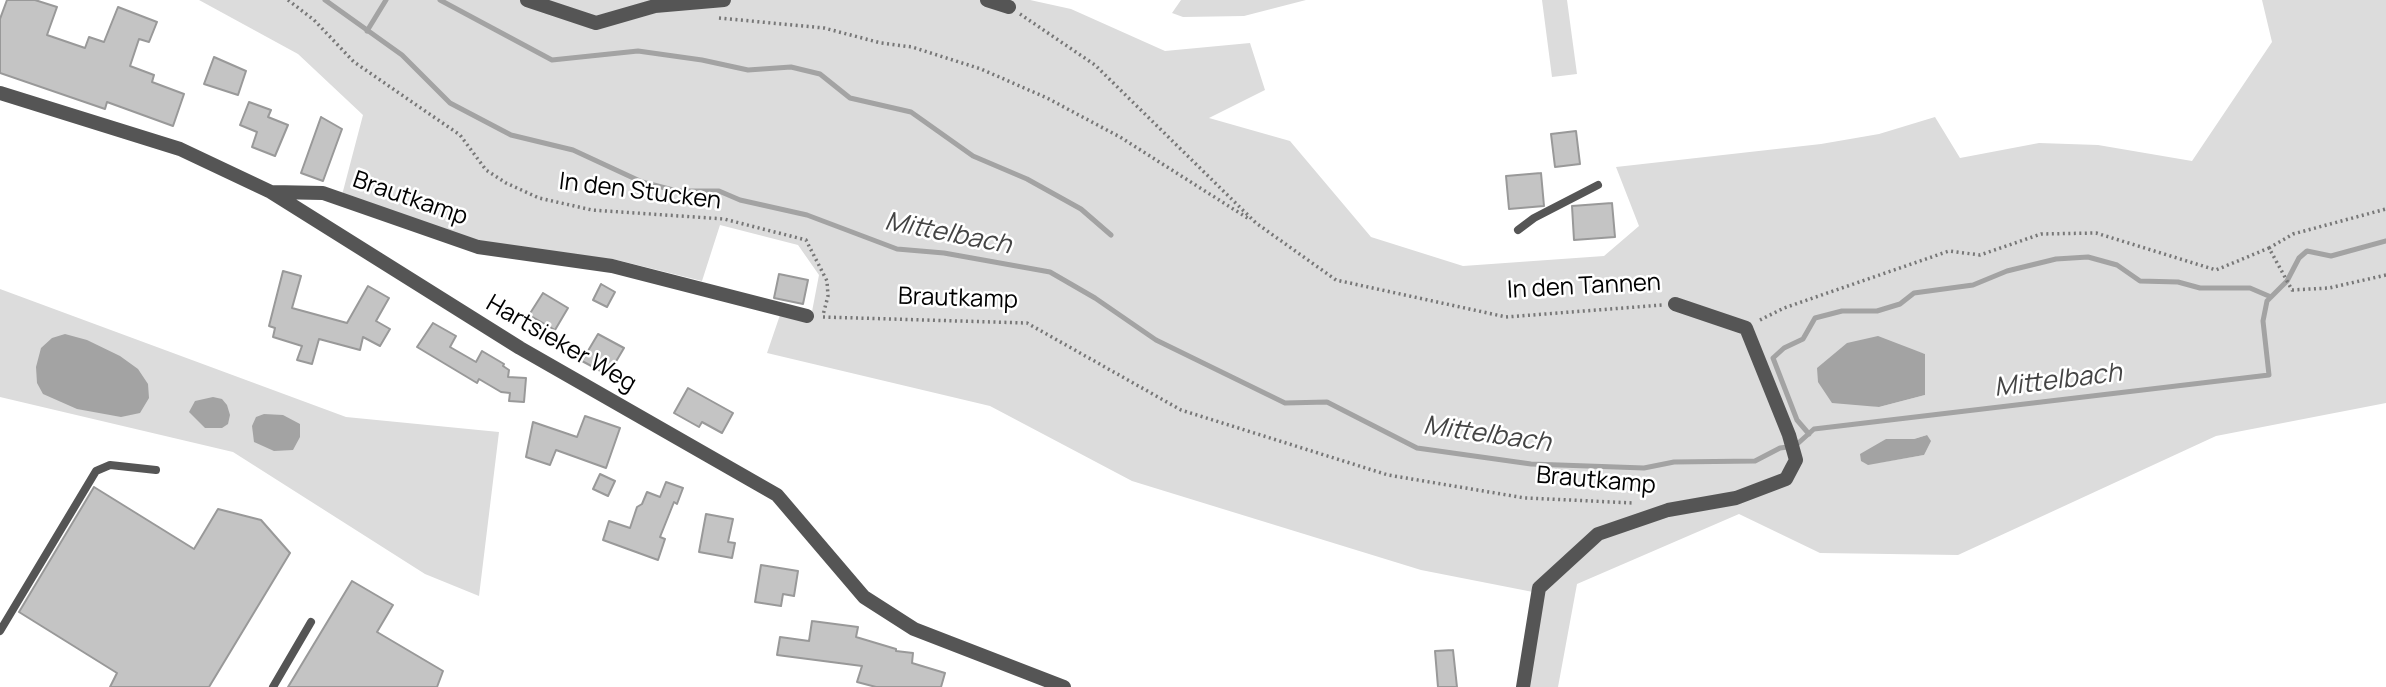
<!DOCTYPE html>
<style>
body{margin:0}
canvas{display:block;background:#fff}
</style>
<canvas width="2386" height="687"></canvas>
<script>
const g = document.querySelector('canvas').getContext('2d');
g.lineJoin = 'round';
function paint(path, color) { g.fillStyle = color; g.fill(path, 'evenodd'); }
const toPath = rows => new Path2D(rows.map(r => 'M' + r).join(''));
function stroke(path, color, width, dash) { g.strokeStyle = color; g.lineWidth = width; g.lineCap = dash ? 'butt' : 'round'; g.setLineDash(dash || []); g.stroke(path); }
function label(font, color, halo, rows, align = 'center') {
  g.font = font + ' Manrope,sans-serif'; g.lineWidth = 5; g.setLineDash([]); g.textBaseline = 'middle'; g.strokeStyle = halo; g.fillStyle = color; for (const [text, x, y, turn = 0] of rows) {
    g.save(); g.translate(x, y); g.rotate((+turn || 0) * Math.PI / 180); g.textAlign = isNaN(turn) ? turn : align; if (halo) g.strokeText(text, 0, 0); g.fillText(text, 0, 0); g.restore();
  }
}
paint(toPath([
 [199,0,1030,0,1071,9,1165,51,1250,43,1265,90,1209,118,1290,141,1371,237,1463,266,1604,256,1639,226,1616,167,1821,144,1879,134,1935,117,1960,158,2039,143,2098,145,2192,161,2272,42,2262,0,2386,0,2386,403,2216,436,1958,555,1820,553,1739,514,1577,584,1558,687,1523,687,1533,592,1421,570,1132,481,990,406,767,353,780,315,810,322,819,275,798,245,720,225,702,281,617,260,477,241,342,195,363,115,298,54],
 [1903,347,1925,354,1925,395,1879,407,1862,404],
 [1927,435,1924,455,1877,463,1886,439,1914,439],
 [1181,0,1306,0,1244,16,1183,17,1172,13],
 [1542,0,1567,0,1577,74,1552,77],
 [0,289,346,417,499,432,479,596,425,574,233,452,0,397]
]), '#dcdcdc');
paint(toPath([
 [65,334,87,340,120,356,138,369,148,384,149,398,140,413,121,417,77,409,43,394,37,383,36,367,41,348,52,338],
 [1878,336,1925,354,1925,395,1879,407,1832,403,1818,382,1817,368,1847,343],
 [213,397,222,399,227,405,230,415,228,424,222,428,205,428,189,412,195,401],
 [264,414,283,415,300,424,300,437,293,450,274,451,254,442,252,426,256,417],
 [1927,435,1931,441,1924,455,1868,465,1861,461,1860,454,1886,439,1914,439]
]), '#a3a3a3');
stroke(toPath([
 [325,0,402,55,450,103,511,135,573,150,642,182,677,191,719,191,740,200,807,215,897,249,944,253,1050,272,1095,298,1156,340,1285,403,1327,402,1417,448,1531,464,1644,468,1674,462,1755,461,1780,448,1795,446,1814,429,2269,375,2263,321,2267,301,2287,281,2299,258,2307,251,2331,256,2386,241],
 [440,0,552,60,638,51,702,60,748,70,791,67,820,74,850,98,911,112,973,156,1027,179,1081,209,1111,235],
 [367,31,386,0],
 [1809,434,1797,420,1773,358,1784,348,1803,339,1815,318,1842,311,1877,311,1900,304,1914,293,1973,285,2007,271,2056,259,2088,257,2117,265,2140,281,2178,282,2200,288,2250,288,2271,297]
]), '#a3a3a3', 5);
const building = toPath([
 [7,0,35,0,57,7,47,35,85,48,89,37,104,42,118,7,157,22,149,42,139,39,130,66,154,75,152,82,184,94,173,126,107,102,105,109,0,73,0,19,7,0],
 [214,57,246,71,238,95,204,84,214,57],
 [249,102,271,110,268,117,288,125,275,156,252,147,257,132,240,125,249,102],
 [321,117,342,129,323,181,301,173,321,117],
 [1576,131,1580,164,1555,167,1551,134,1576,131],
 [1541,173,1544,206,1509,209,1506,176,1541,173],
 [1612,203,1615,237,1574,240,1572,206,1612,203],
 [283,271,301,276,292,308,347,323,368,286,389,298,376,321,390,329,380,346,363,337,360,350,319,339,312,364,297,360,302,346,273,337,275,328,269,326,283,271],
 [779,274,808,280,803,304,774,298,779,274],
 [601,284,615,292,607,307,593,300,601,284],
 [543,293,568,308,555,330,529,315,543,293],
 [433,323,456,336,450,347,476,362,482,351,504,364,503,366,509,370,508,377,526,378,524,402,509,401,510,393,501,392,479,379,477,383,417,347,433,323],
 [598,334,624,348,608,375,582,361,598,334],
 [688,388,733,413,722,433,702,422,699,427,674,413,688,388],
 [585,416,620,428,606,468,556,450,550,465,526,457,533,422,577,437,585,416],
 [600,474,615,481,608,496,593,489,600,474],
 [666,482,683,488,677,504,674,502,660,537,665,539,658,560,603,540,609,521,630,528,637,507,642,504,647,492,660,497,666,482],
 [94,487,194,549,218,509,261,520,290,553,209,687,110,687,117,673,19,612,94,487],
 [706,514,733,519,728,542,735,543,732,558,699,552,706,514],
 [761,565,798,571,794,596,783,594,781,606,755,602,761,565],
 [352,581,393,605,377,632,443,671,437,687,288,687,352,581],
 [812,621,858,627,856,637,896,649,896,651,913,653,912,663,945,673,941,687,876,687,857,682,862,666,777,655,780,637,809,641,812,621],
 [1453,650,1457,687,1438,687,1435,651,1453,650]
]);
paint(building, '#c4c4c4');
stroke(building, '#999', 2);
stroke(toPath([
 [288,0,314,20,354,62,460,135,486,170,506,183,539,198,592,210,724,219,806,240,827,281,828,296,823,315],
 [1020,14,1095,65,1256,223,1336,280,1506,317,1662,305],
 [719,18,824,28,881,43,912,47,981,69,1047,98,1120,137,1249,219],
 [2269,248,2293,234,2386,209],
 [823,317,1027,323,1181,410,1388,475,1525,498,1634,503],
 [1760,320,1784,308,1949,251,1980,255,2041,234,2096,233,2216,270,2269,248,2292,290,2329,288,2386,275]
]), '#777', 3.5, [2, 3.5]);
stroke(toPath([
 [1518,230,1534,218,1598,185],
 [0,631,96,471,110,465,156,470],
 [273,687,311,622]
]), '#555', 8);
stroke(toPath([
 [527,0,596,23,655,6,724,0],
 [987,0,1009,7],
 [0,93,180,149,271,192,520,348,777,495,864,597,914,629,1064,687],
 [272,192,323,193,478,247,612,266,807,316],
 [1523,687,1539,588,1598,534,1668,510,1736,498,1786,479,1796,460,1789,435,1746,328,1675,304]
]), '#555', 14);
label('24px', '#000', '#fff', [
 ["In den Stucken",640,192,7],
 ["Brautkamp",410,199,19],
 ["In den Tannen",1584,287,-3],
 ["Brautkamp",958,299,2],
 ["Hartsieker Weg",561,344,30],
 ["Brautkamp",1596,481,5]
]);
label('italic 26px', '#444', '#fff', [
 ["Mittelbach",948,234,11],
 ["Mittelbach",2058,381,-7],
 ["Mittelbach",1487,435,8]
]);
</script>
